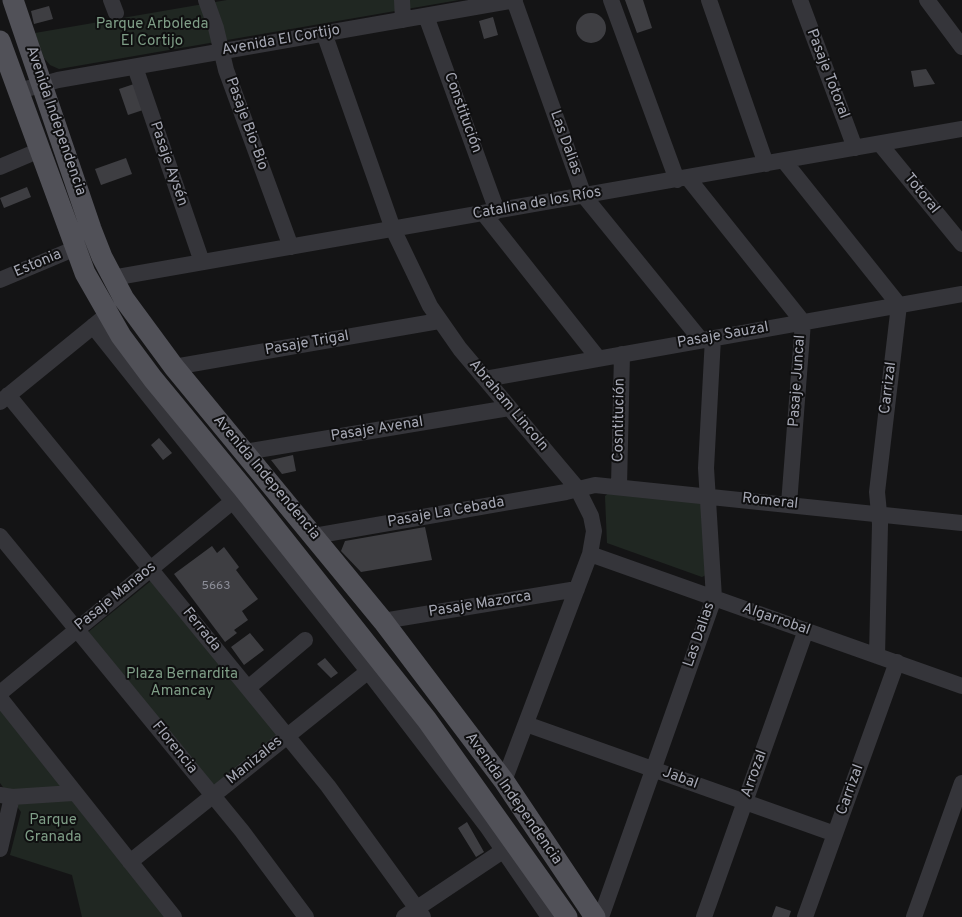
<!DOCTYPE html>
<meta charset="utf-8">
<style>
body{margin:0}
canvas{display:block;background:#141415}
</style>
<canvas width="962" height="917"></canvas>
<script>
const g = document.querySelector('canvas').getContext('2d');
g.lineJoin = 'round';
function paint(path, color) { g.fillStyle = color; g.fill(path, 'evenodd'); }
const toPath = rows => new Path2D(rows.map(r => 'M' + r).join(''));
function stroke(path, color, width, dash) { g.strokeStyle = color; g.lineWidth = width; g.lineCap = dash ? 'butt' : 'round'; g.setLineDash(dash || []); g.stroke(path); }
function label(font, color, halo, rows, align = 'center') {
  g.font = font + ' Overpass,sans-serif'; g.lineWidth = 4; g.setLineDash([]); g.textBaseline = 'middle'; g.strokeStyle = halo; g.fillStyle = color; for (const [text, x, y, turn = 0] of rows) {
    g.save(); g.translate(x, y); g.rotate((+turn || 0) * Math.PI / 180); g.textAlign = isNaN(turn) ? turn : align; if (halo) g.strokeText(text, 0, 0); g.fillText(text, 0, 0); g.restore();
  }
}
paint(toPath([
 [227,0,459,0,59,69,50,65,44,58,35,33],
 [611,491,705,502,706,575,702,577,607,543,605,496],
 [152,580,278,734,213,787,87,633],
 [0,709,169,917,82,917,72,875,10,855,21,812,0,783]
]), '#202722');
paint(toPath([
 [625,0,643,0,652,28,637,33],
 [49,6,53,19,34,24,31,11],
 '576 28a15 15 0 1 1 30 0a15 15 0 1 1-30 0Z',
 [493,17,498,35,484,39,479,21],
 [926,69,935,84,914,87,911,71],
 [134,84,143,110,128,115,119,89],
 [126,158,132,174,101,185,95,169],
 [27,187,31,197,4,208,0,198],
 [159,438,172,453,163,460,151,445],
 [293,455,296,471,282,474,271,460],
 [425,527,432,560,361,572,341,551,345,541],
 [212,546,217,553,224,547,239,567,236,570,258,599,242,611,248,620,234,630,237,633,225,642,174,574],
 [250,633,264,650,244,665,231,647],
 [325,658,338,673,331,678,317,664],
 [467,822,484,852,476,857,458,828],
 [776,906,791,911,789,917,772,917]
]), '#3e3e42');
stroke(toPath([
 [111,0,116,13],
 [206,0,216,28,226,70,291,247],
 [402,0,403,20],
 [514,0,584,196,701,340],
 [611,0,677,180],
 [709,0,766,164],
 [800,0,855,148],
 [927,0,962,47],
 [426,16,497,211],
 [324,33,393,229,430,306,460,349,577,488,591,516,594,531,590,554,504,781],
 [135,67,202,262],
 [19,91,58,80,515,0],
 [880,144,962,244],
 [784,161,899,305,877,492,880,524,877,656],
 [0,167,40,150],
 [688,178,803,322,789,504],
 [484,214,598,358],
 [112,278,962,129],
 [0,280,76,248],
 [93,326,368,671,488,828,549,917],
 [174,367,439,321],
 [485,379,962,294],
 [8,395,328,786,423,917],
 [0,402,102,319],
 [245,452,509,408],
 [619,486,622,354],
 [0,536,242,831,306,917],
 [314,536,566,492,595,485,962,523],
 [590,554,962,686],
 [383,621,577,589],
 [248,688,305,640],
 [0,693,233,501],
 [0,698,174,917],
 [526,724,835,834],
 [0,795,12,797,73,793],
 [0,849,12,797],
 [130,862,376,665],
 [404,917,504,850],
 [601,917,714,598,706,468,713,338],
 [704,917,806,630],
 [805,917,897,662],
 [914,917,962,783]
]), '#35353a', 16);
stroke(toPath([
 [13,0,91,229,102,257,124,299,174,367,383,621,504,781,595,917],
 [0,41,85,273,121,336,153,379,243,488,427,720,567,917]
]), '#515158', 21);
label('12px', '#8c8e98', null, [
 ["5663",216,587]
]);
label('15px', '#7f9e87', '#0f0f10', [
 ["Parque Arboleda",152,25],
 ["El Cortijo",152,42],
 ["Plaza Bernardita",182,675],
 ["Amancay",182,692],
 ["Parque",53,821],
 ["Granada",53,838]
]);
label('15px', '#a6a8b4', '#0f0f10', [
 ["Avenida El Cortijo",281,41,-10],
 ["Pasaje Totoral",827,74,69],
 ["Constitución",462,113,70],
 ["Avenida Independencia",55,121,71],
 ["Pasaje Bio-Bio",246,124,70],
 ["Las Dalias",565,143,70],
 ["Pasaje Aysén",168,164,71],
 ["Totoral",921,194,51],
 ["Catalina de los Ríos",537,204,-10],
 ["Estonia",38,264,-23],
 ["Pasaje Sauzal",723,336,-10],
 ["Pasaje Trigal",307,344,-10],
 ["Pasaje Juncal",798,381,-86],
 ["Carrizal",889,388,-83],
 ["Abraham Lincoln",508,406,50],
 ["Cosntitución",620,420,-89],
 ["Pasaje Avenal",377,430,-9],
 ["Avenida Independencia",266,478,50],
 ["Romeral",770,502,6],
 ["Pasaje La Cebada",446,513,-10],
 ["Pasaje Manaos",116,597,-39],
 ["Pasaje Mazorca",480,605,-9],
 ["Algarrobal",776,620,19],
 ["Ferrada",201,630,51],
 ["Las Dalias",700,635,-71],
 ["Florencia",174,748,51],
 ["Manizales",255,761,-39],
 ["Arrozal",755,774,-70],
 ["Jabal",680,779,20],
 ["Carrizal",851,790,-70],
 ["Avenida Independencia",513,799,55]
]);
</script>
